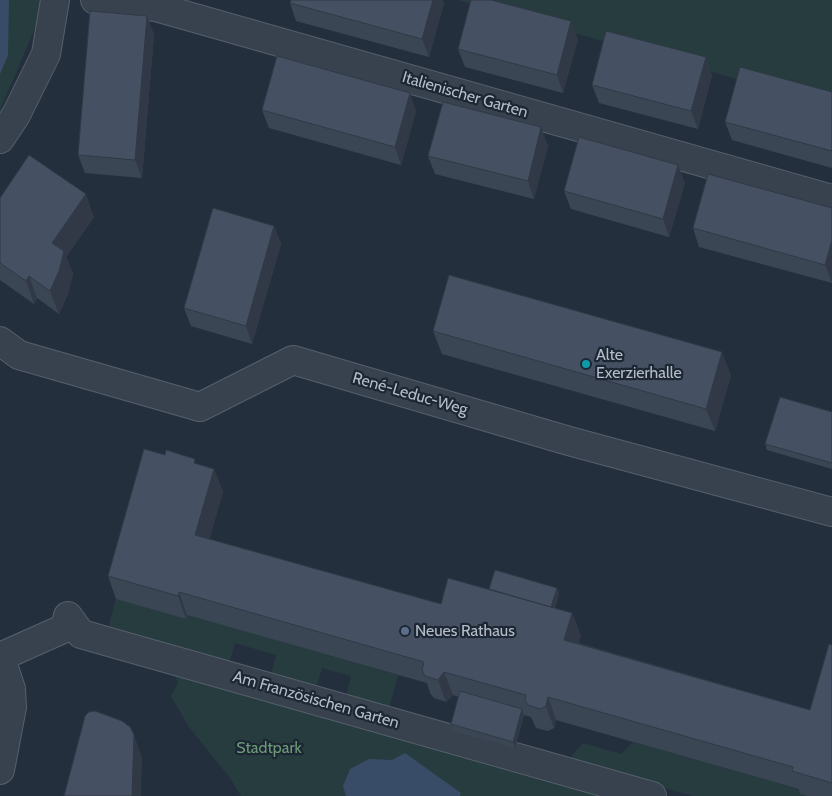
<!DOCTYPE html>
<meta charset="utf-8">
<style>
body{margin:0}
canvas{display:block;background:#242f3e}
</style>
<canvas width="832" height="796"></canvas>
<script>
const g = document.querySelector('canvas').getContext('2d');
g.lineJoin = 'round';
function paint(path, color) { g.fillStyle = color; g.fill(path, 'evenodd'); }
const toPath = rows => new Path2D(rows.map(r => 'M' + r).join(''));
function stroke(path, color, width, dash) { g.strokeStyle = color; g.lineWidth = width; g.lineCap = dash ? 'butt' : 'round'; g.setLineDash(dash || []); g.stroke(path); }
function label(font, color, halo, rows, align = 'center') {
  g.font = font + ' Cabin,sans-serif'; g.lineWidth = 4.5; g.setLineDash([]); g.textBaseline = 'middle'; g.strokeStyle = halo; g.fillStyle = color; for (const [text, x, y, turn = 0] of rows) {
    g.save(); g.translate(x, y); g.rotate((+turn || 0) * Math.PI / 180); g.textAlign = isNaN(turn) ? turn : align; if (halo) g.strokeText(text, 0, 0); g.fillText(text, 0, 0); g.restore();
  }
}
paint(toPath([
 [0,0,47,0,0,110],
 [458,0,832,0,832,106],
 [116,599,186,619,187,615,398,675,389,709,346,697,351,676,322,668,316,688,271,676,276,655,235,643,229,664,108,629],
 [174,671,618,796,241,796,230,778,189,727,171,696,178,683],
 [633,742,802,790,801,794,807,796,693,796,568,760,583,743,621,754]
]), '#263c3f');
paint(toPath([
 [0,0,9,0,8,55,0,74],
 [405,753,461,793,460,796,346,796,343,786,350,769,369,759,392,760]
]), '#394c67');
const minor = toPath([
 [95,0,156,7,832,199],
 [0,139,16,115,46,54,55,0],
 [0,341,19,355,200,407,293,360,569,441,832,512],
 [68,616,81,634,652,796],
 [0,656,11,689,12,707,0,770],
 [0,657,65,628,68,616]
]);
stroke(minor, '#565f6c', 30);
stroke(minor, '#38414e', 28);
paint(toPath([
 [290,3,444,3,429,57,296,21],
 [154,34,142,178,85,173,78,155],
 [578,39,563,93,465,67,458,49],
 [712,75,698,129,599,103,592,85],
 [832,92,832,168,732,140,725,122],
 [262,110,416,111,401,165,269,128],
 [548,146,534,199,435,174,428,156],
 [685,183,669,237,571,209,564,191],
 [0,198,94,217,66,257,73,274,68,294,59,314,37,298,34,304,0,280],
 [832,208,832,283,699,247,693,228],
 [274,226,281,244,252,344,191,326,184,308],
 [433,331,731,375,715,431,442,354],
 [832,412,832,469,767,450,765,444],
 [165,455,214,469,223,492,209,539,441,604,489,589,557,588,559,594,555,608,572,613,581,636,578,643,810,710,832,645,832,796,807,796,800,794,799,789,556,720,554,728,548,731,536,728,531,717,524,715,515,748,453,731,451,724,459,697,453,695,446,702,434,698,430,693,427,683,187,615,186,619,116,599,108,576]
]), '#3b4654');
paint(toPath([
 [433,0,443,0,444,3,429,57,422,39],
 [147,16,154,34,142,178,135,160],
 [571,21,578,39,563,93,557,75],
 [706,57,712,75,698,129,691,111],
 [410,93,416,111,401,165,395,147],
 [541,127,548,146,534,199,528,181],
 [678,165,685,183,669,237,663,219],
 [86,194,94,217,66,257,73,274,68,294,59,314,50,291,52,243],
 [274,226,281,244,252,344,246,326],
 [832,240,832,283,825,265],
 [29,276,37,298,34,304,26,281],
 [722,352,731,375,715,431,706,409],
 [214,469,223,492,204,558,195,535],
 [557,588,559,594,550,627,547,621],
 [179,592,187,615,186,619,178,596],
 [572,613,581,636,573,662,564,640],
 [444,672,453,695,446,702,438,680],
 [548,697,556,720,554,728,546,706],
 [522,709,524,716,515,748,513,742],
 [134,735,142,758,141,796,132,796]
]), '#303945');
const building = toPath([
 [291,0,433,0,422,39,290,3,291,0],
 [471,0,491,0,571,21,557,75,458,49,471,0],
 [90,11,147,16,135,160,78,155,90,11],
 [606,31,706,57,691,111,592,85,606,31],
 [277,56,410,93,395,147,262,110,277,56],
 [740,67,832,92,832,151,725,122,740,67],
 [443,102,541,127,528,181,428,156,443,102],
 [579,137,678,165,663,219,564,191,579,137],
 [29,155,86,194,52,243,64,251,59,271,50,291,29,276,26,281,0,263,0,198,29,155],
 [708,174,832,208,832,240,825,265,693,228,708,174],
 [213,208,274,226,246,326,184,308,213,208],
 [449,275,722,352,706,409,433,331,449,275],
 [780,397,832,412,832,463,765,444,780,397],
 [144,449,165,455,166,450,195,459,194,463,214,469,195,535,441,604,448,578,572,613,564,640,810,710,829,644,832,645,832,783,792,771,793,767,548,697,546,706,540,709,528,705,525,700,526,695,444,672,438,680,425,676,422,670,424,662,179,592,178,596,108,576,144,449],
 [495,570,557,588,551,607,489,589,495,570],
 [460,691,522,709,513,742,451,724,460,691],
 [95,711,122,721,130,727,134,735,132,796,64,796,85,716,89,712,95,711]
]);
paint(building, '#455162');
stroke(building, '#303945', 1);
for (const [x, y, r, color] of [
 [586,364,5,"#0f9aa8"],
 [405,631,5,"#5c6f8a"]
]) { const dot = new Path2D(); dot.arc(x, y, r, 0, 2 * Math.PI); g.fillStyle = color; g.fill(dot); stroke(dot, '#1d2633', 2); }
label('16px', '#b4bcc9', '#1d2633', [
 ["Italienischer Garten",465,95,16],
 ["René-Leduc-Weg",410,394,16],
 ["Am Französischen Garten",316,700,16]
]);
label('16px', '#b4bcc9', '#1d2633', [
 ["Alte",596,355],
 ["Exerzierhalle",596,373],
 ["Neues Rathaus",415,631]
], 'left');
label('16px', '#6b9a76', '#1d2633', [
 ["Stadtpark",269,748]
]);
</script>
